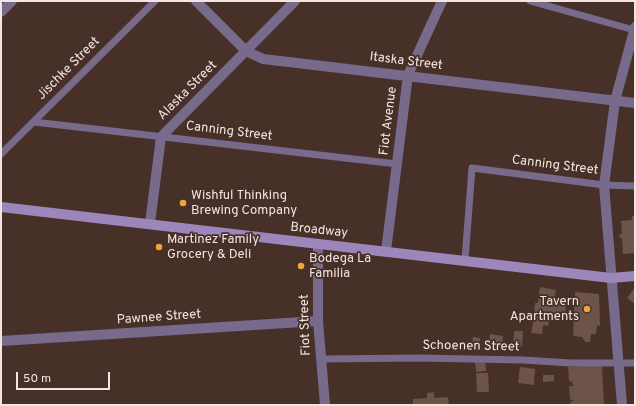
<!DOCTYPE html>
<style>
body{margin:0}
#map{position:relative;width:636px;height:406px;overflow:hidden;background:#463028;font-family:Overpass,sans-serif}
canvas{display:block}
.frame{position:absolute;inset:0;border:2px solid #f3e5df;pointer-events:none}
.scale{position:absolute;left:16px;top:372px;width:94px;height:18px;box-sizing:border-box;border:2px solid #f3e5df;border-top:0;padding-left:5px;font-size:12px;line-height:14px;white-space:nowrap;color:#f3e5df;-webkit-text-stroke:3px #463028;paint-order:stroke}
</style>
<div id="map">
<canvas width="636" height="406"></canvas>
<div class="frame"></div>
<div class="scale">50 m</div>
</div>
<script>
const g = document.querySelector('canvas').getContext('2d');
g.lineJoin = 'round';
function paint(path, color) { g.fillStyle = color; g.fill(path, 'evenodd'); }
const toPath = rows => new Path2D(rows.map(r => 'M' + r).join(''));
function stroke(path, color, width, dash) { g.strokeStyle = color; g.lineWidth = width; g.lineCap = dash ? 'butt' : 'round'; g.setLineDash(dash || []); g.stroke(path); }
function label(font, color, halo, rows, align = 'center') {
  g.font = font + ' Overpass,sans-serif'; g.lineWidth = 3.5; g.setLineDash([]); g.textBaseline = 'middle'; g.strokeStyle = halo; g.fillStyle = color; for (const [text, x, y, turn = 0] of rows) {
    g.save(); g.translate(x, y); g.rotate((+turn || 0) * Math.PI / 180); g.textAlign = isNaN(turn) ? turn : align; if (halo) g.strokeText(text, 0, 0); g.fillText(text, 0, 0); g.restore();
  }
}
paint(toPath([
 [632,216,635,216,635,253,623,254,622,239,620,238,619,235,622,234,621,221,632,220],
 [540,287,556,290,554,304,566,305,565,316,551,315,548,326,543,325,542,334,531,333,535,313,534,313,535,303,538,303],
 [635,287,635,304,627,298],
 [575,292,599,294,600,326,597,325,596,334,591,334,590,342,585,342,582,337,574,336,573,334],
 [514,331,523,331,522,347,513,346],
 [490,334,503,336,502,349,489,348],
 [473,337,480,338,480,344,472,343],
 [485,359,486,371,476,372,475,360],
 [602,365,604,405,570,405,570,402,574,401,570,399,569,386,574,386,571,381,569,381,568,367],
 [520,367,535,369,534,385,518,383],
 [476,373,488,373,489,392,477,392],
 [543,375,554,375,554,381,543,382],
 [434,392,434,398,448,397,449,405,413,405,413,399,427,398,427,393]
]), '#6c544b');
stroke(toPath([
 [530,1,634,30],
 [34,122,397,164],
 [1,154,155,1],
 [465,260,472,168,604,185,635,186],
 [321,359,418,358,523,360,571,363,635,363]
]), '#776a8b', 7);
stroke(toPath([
 [196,1,246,51,263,59,635,103],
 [1,12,12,1],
 [150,223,161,137,295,1],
 [318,244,318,321,325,405],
 [386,251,408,75,442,1],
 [1,341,318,321],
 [622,405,604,185,615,101,635,27]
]), '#776a8b', 10);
stroke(toPath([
 [1,207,611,278,635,276]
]), '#9c86ba', 10);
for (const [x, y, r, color] of [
 [183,203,4,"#f0a63f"],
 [159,247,4,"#f0a63f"],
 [301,266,4,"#f0a63f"],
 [587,309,4,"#f0a63f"]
]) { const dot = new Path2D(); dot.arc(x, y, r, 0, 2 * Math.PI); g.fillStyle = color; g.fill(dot); stroke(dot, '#463028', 1.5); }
label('13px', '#f3e5df', '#463028', [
 ["Itaska Street",406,62,7],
 ["Jischke Street",69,69,-45],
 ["Alaska Street",188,91,-45],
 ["Fiot Avenue",389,121,-83],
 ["Canning Street",229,132,7],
 ["Canning Street",555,166,7],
 ["Broadway",319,231,6],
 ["Pawnee Street",159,318,-4],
 ["Fiot Street",306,325,-92],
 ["Schoenen Street",471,347,1]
]);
label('13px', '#f3e5df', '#463028', [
 ["Wishful Thinking",191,196],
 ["Brewing Company",191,211],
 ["Martinez Family",167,240],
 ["Grocery & Deli",167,255],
 ["Bodega La",309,259],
 ["Familia",309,274],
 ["Tavern",579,302,"right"],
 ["Apartments",579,317,"right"]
], 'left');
</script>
